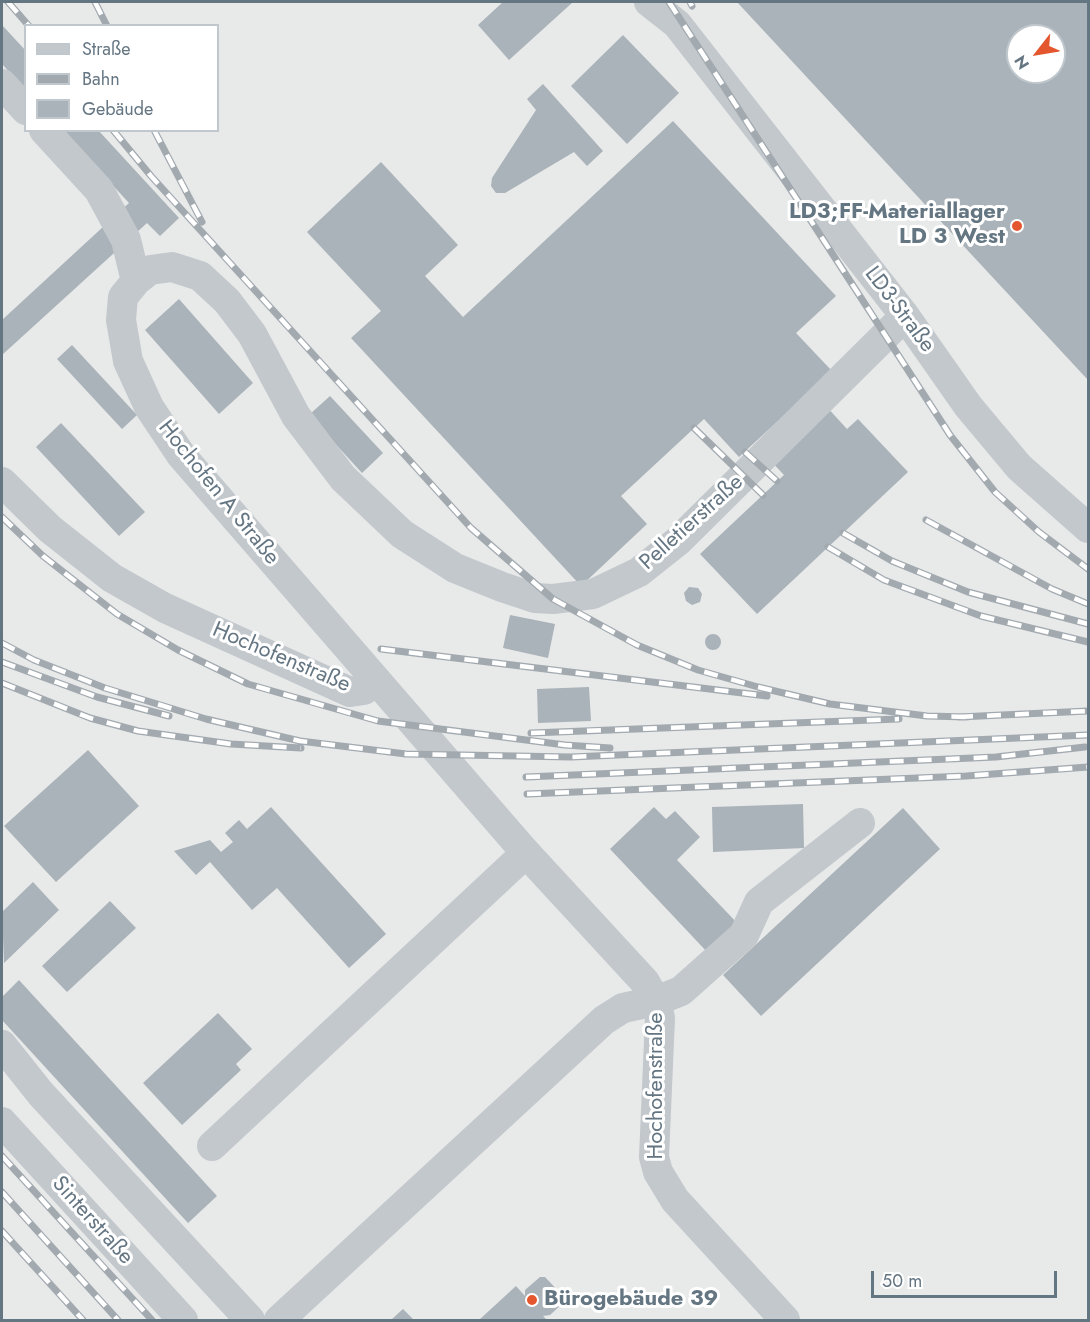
<!DOCTYPE html>
<meta charset="utf-8">
<style>
body{margin:0}
#map{position:relative;width:1090px;height:1322px;overflow:hidden;background:#fafaf8;font-family:Jost,sans-serif}
canvas{display:block}
.frame{position:absolute;inset:0;border:3px solid #657683;pointer-events:none}
.legend{position:absolute;left:24px;top:24px;width:195px;height:108px;box-sizing:border-box;background:#fff;border:2px solid #c1c8cd;margin:0;padding:8px 10px;list-style:none;font-size:18px;color:#657683}
.legend li{display:flex;align-items:center;gap:12px;height:30px}
.legend b{width:30px;border:2px solid #c1c8cd}
.north{position:absolute;left:1006px;top:24px;width:60px;height:60px;box-sizing:border-box;background:#fff;border:2px solid #c1c8cd;border-radius:50%;rotate:239deg;font-size:16px;font-weight:700;line-height:24px;text-align:center;color:#657683}
.north::after{content:'';display:block;margin:auto;width:21px;height:27px;background:#e4572e;clip-path:polygon(50% 0,100% 100%,50% 72%,0 100%)}
.scale{position:absolute;left:871px;top:1271px;width:186px;height:27px;box-sizing:border-box;border:3px solid #657683;border-top:0;padding-left:8px;font-size:18px;line-height:21px;white-space:nowrap;color:#657683;-webkit-text-stroke:4px #fff;paint-order:stroke}
</style>
<div id="map">
<canvas width="1090" height="1322"></canvas>
<div class="frame"></div>
<ul class="legend">
<li><b style="height:8px;background:#c3c8cc"></b>Straße</li>
<li><b style="height:8px;background:#a2aab0"></b>Bahn</li>
<li><b style="height:16px;background:#aab3b9"></b>Gebäude</li>
</ul>
<div class="north">N</div>
<div class="scale">50 m</div>
</div>
<script>
const g = document.querySelector('canvas').getContext('2d');
g.lineJoin = 'round';
function paint(path, color) { g.fillStyle = color; g.fill(path, 'evenodd'); }
const toPath = rows => new Path2D(rows.map(r => 'M' + r).join(''));
function stroke(path, color, width, dash) { g.strokeStyle = color; g.lineWidth = width; g.lineCap = dash ? 'butt' : 'round'; g.setLineDash(dash || []); g.stroke(path); }
function label(font, color, halo, rows, align = 'center') {
  g.font = font + ' Jost,sans-serif'; g.lineWidth = 6; g.setLineDash([]); g.textBaseline = 'middle'; g.strokeStyle = halo; g.fillStyle = color; for (const [text, x, y, turn = 0] of rows) {
    g.save(); g.translate(x, y); g.rotate((+turn || 0) * Math.PI / 180); g.textAlign = isNaN(turn) ? turn : align; if (halo) g.strokeText(text, 0, 0); g.fillText(text, 0, 0); g.restore();
  }
}
paint(toPath([
 [2,2,1088,2,1088,1320,2,1320],
 [26,26,218,26,218,130,26,130],
 [1018,36,1054,36,1054,72,1018,72]
]), '#e8e9e9');
paint(toPath([
 [503,2,573,2,509,60,478,25],
 [737,2,1088,2,1088,380],
 [1018,36,1054,36,1054,72,1018,72],
 [2,25,26,51,26,90,2,64],
 [623,35,679,93,627,144,571,86],
 [543,84,603,151,587,166,574,152,505,193,496,193,491,186,492,178,536,110,527,99],
 [673,121,836,296,796,333,832,371,739,457,704,419,621,496,647,524,581,586,351,338,381,311,307,232,381,162,458,245,425,276,463,317],
 [62,130,98,130,179,218,160,236,147,223,2,355,2,320,129,203],
 [179,299,253,383,219,414,145,330],
 [72,345,137,415,122,429,57,359],
 [330,396,383,453,362,473,309,415],
 [825,405,847,429,858,419,908,472,757,614,700,554,784,475,768,458],
 [61,423,145,512,119,536,36,447],
 [689,587,698,588,702,594,700,602,692,605,686,601,684,593],
 [510,615,555,624,548,658,503,648],
 '705 642a8 8 0 1 1 16 0a8 8 0 1 1-16 0Z',
 [589,687,591,721,538,723,537,689],
 [88,750,139,806,56,882,4,826],
 [803,804,804,848,713,852,712,807],
 [271,807,386,934,349,968,277,888,252,910,210,862,196,875,174,851,210,840,221,852,233,842,225,833,239,820,247,829],
 [654,807,666,819,675,811,700,837,677,860,739,925,709,954,610,849],
 [903,808,940,849,761,1016,723,975],
 [33,882,59,910,4,963,2,912],
 [110,901,136,928,67,992,42,966],
 [19,980,217,1196,188,1223,2,1020,2,997],
 [218,1013,252,1049,236,1064,241,1070,182,1125,143,1083],
 [540,1277,545,1277,563,1296,562,1304,550,1315,543,1316,547,1320,479,1320,516,1286,525,1296,525,1290],
 [403,1309,414,1320,391,1320]
]), '#aab3b9');
stroke(toPath([
 [649,2,677,24,905,316,968,406,1019,467,1088,528],
 [2,84,26,110],
 [44,130,99,190,126,240,136,281],
 [2,482,50,529,112,578,165,608,350,692,364,690,377,681],
 [2,1045,41,1094,250,1320],
 [2,1122,183,1320],
 [212,1146,526,853],
 [279,1320,604,1020,623,1008,656,1001,681,991,744,935,759,902,860,823],
 [785,1320,675,1200,658,1172,654,1157,660,1018,656,1001,645,982,526,853,181,455,149,407,128,361,121,320,123,297,136,281,150,270,172,267,200,276,227,301,252,334,296,416,343,478,402,534,455,568,502,587,535,598,553,599,593,594,639,572,678,541,905,316]
]), '#c3c8cc', 30);
const rail = toPath([
 [8,2,29,26],
 [95,2,107,26],
 [669,2,950,435,995,492,1039,532,1088,569],
 [690,2,692,6],
 [113,130,151,176,471,528,553,599,637,645,698,670,758,687,830,704,927,716,968,717],
 [154,130,202,222],
 [694,428,763,495],
 [745,452,777,481],
 [2,517,43,556,117,614,178,650,248,684,378,721,565,745,610,748],
 [926,520,1052,589,1088,604],
 [843,533,892,561,968,592,1088,624],
 [828,547,884,580,981,616,1088,642],
 [2,643,34,660,105,688,206,719,300,741,406,754,571,757,1088,735],
 [381,649,767,696],
 [2,662,97,697,169,716],
 [2,683,90,718,138,731,231,744,301,748],
 [959,717,1088,711],
 [531,733,899,719],
 [526,777,996,757,1085,747],
 [527,794,966,776,1088,767],
 [2,1156,152,1320],
 [2,1192,118,1320],
 [2,1231,83,1320]
]);
stroke(rail, '#a2aab0', 7);
stroke(rail, '#fff', 4.5, [14]);
for (const [x, y, r, color] of [
 [1017,226,6,"#e4572e"],
 [532,1300,6,"#e4572e"]
]) { const dot = new Path2D(); dot.arc(x, y, r, 0, 2 * Math.PI); g.fillStyle = color; g.fill(dot); stroke(dot, '#fff', 2); }
label('bold 22px', '#657683', '#fff', [
 ["LD3;FF-Materiallager",1005,213],
 ["LD 3 West",1005,238],
 ["Bürogebäude 39",544,1300,"left"]
], 'right');
label('22px', '#657683', '#fff', [
 ["LD3-Straße",899,310,53],
 ["Hochofen A Straße",218,493,51],
 ["Pelletierstraße",692,523,-42],
 ["Hochofenstraße",281,658,23],
 ["Hochofenstraße",657,1086,-90],
 ["Sinterstraße",92,1221,48]
]);
</script>
